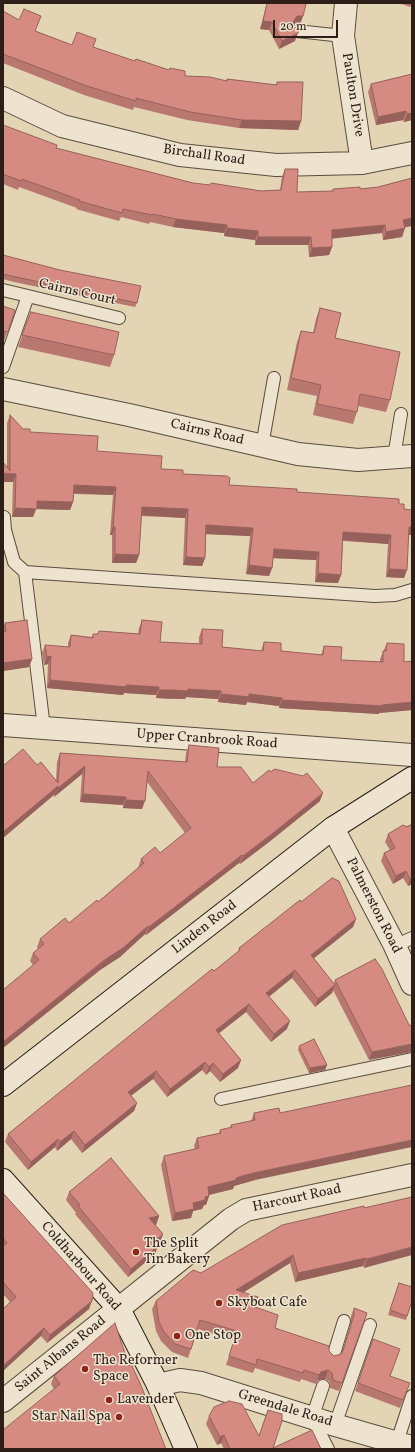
<!DOCTYPE html>
<style>
body{margin:0}
#map{position:relative;width:415px;height:1452px;overflow:hidden;background:#e3d4b4;font-family:Vollkorn,serif}
canvas{display:block}
.frame{position:absolute;inset:0;border:4px solid #2d1e18;pointer-events:none}
.scale{position:absolute;left:273px;top:20px;width:65px;height:18px;box-sizing:border-box;border:2px solid #2d1e18;border-top:0;padding-left:5px;font-size:12px;line-height:14px;white-space:nowrap;color:#2d1e18;-webkit-text-stroke:3px #ede3ce;paint-order:stroke}
</style>
<div id="map">
<canvas width="415" height="1452"></canvas>
<div class="frame"></div>
<div class="scale">20 m</div>
</div>
<script>
const g = document.querySelector('canvas').getContext('2d');
g.lineJoin = 'round';
const toPath = rows => new Path2D(rows.map(r => 'M' + r).join(''));
function stroke(path, color, width, dash) { g.strokeStyle = color; g.lineWidth = width; g.lineCap = dash ? 'butt' : 'round'; g.setLineDash(dash || []); g.stroke(path); }
function paint(path, color) { g.fillStyle = color; g.fill(path, 'evenodd'); }
function label(font, color, halo, rows, align = 'center') {
  g.font = font + ' Vollkorn,serif'; g.lineWidth = 3; g.setLineDash([]); g.textBaseline = 'middle'; g.strokeStyle = halo; g.fillStyle = color; for (const [text, x, y, turn = 0] of rows) {
    g.save(); g.translate(x, y); g.rotate((+turn || 0) * Math.PI / 180); g.textAlign = isNaN(turn) ? turn : align; if (halo) g.strokeText(text, 0, 0); g.fillText(text, 0, 0); g.restore();
  }
}
const service = toPath([
 [297,31,343,36],
 [3,290,119,318],
 [3,367,28,296],
 [262,446,274,378],
 [394,457,401,414],
 [4,517,5,530,14,562,25,572,44,728],
 [25,572,375,596,395,595,412,590],
 [395,946,412,938],
 [221,1099,412,1059],
 [333,1357,344,1321],
 [323,1386,312,1418,328,1449],
 [335,1425,370,1325],
 [397,1442,412,1396]
]);
const minor = toPath([
 [346,3,343,36,362,163],
 [3,98,62,126,180,155,276,165,362,163,412,153],
 [3,389,129,415,298,454,358,460,412,456],
 [3,725,412,755],
 [333,828,395,946,412,984],
 [158,1385,180,1380,201,1383,335,1425,412,1447],
 [3,1401,231,1219,246,1210,412,1175]
]);
const secondary = toPath([
 [3,1085,333,828,412,778],
 [3,1180,119,1309,158,1385,186,1449]
]);
stroke(service, '#5a4c3f', 14);
stroke(minor, '#5a4c3f', 24);
stroke(secondary, '#2d1e18', 24);
stroke(service, '#ede3ce', 12);
stroke(minor, '#ede3ce', 22);
stroke(secondary, '#ede3ce', 22);
paint(toPath([
 [267,3,304,3,303,16,300,24,294,24,293,25,295,41,279,49,269,30,260,29],
 [399,3,412,3,410,7],
 [3,11,35,31,72,45,93,47,135,61,185,76,226,81,227,79,276,85,277,82,301,121,298,130,239,128,187,120,134,107,133,110,84,95,3,63],
 [412,74,412,120,404,122,403,120,376,125,368,92,371,84],
 [3,125,56,148,193,183,261,191,280,190,282,177,285,169,297,192,332,191,333,189,360,189,378,187,412,178,412,226,405,227,402,237,383,240,382,233,332,238,332,247,329,255,309,257,308,245,255,245,255,240,224,236,224,233,173,227,150,222,149,224,121,217,119,221,76,209,77,208,19,187,18,190,3,184],
 [3,255,137,303,135,307,14,282,3,279],
 [3,306,15,310,3,344],
 [320,308,335,338,390,400,386,412,358,406,357,412,353,424,313,415,317,396,287,390,297,342,301,331,313,333,316,319],
 [31,312,114,355,110,367,18,347],
 [10,415,23,429,30,432,161,469,229,485,297,492,399,504,404,509,412,510,412,542,411,535,408,535,404,578,386,577,388,544,343,541,341,575,338,583,315,582,316,560,273,558,272,568,269,576,246,574,250,536,206,534,205,558,202,566,183,565,185,518,141,516,139,555,136,563,112,563,112,535,110,535,113,495,74,494,73,502,70,510,36,509,33,517,12,517,13,482,7,467,7,423],
 [142,620,160,642,199,644,199,637,202,629,222,647,261,651,264,642,281,651,321,655,324,646,341,660,380,662,380,659,387,643,404,662,412,661,412,710,379,713,379,714,279,708,279,706,247,702,246,705,218,702,218,699,186,697,185,699,170,699,156,698,156,695,124,693,123,695,47,688,48,664,44,665,42,653,45,645,68,647,68,643,71,635,92,637,93,634,97,634,99,631,138,634,139,628],
 [5,623,32,659,29,667,3,671,3,628],
 [189,745,217,767,253,783,270,772,320,801,269,842,240,864,239,863,146,935,145,934,120,957,100,970,3,1048,3,990,33,965,30,961,33,953,38,949,37,947,40,939,69,923,98,902,138,868,141,859,160,853,185,833,147,782,142,809,123,808,123,805,80,802,82,774,54,797,55,794,3,838,3,766,37,765,56,780,57,762,60,753,185,762,186,753],
 [412,824,412,884,408,886,403,878,393,884,381,861,384,853,390,850,385,842,388,834],
 [301,902,356,919,353,927,314,958,334,984,335,980,409,1025,369,1060,333,990,332,993,315,1007,292,978,269,997,287,1029,271,1042,246,1012,219,1033,241,1060,238,1068,220,1082,210,1071,206,1075,202,1070,167,1097,153,1079,131,1096,137,1103,134,1111,82,1153,71,1139,57,1151,55,1147,28,1170,5,1142,8,1134,238,952,239,948],
 [299,1046,327,1065,325,1070,309,1073,298,1050],
 [279,1108,255,1180,234,1186,233,1189,209,1195,209,1196,206,1205,204,1205,202,1209,193,1211,191,1218,172,1221,161,1165,164,1156,195,1149,194,1146,197,1138,219,1133,220,1130,230,1128,231,1125,251,1121,254,1113],
 [69,1192,159,1216,156,1225,155,1225,163,1234,160,1242,157,1245,155,1254,128,1277,75,1214,76,1213,66,1200],
 [3,1193,89,1309,47,1343,41,1336,3,1371,3,1309,10,1302,3,1294],
 [412,1197,364,1268,363,1266,295,1282,290,1263,244,1292,255,1307,275,1328,329,1351,334,1356,341,1354,342,1352,351,1323,351,1316,354,1308,367,1313,339,1391,330,1388,329,1381,325,1379,318,1380,316,1384,301,1379,300,1382,255,1368,253,1373,226,1365,234,1340,198,1329,188,1358,172,1352,161,1341,156,1331,152,1309,156,1301,201,1273,364,1208],
 [399,1283,412,1301,406,1320,388,1315],
 [373,1339,390,1376,407,1390,400,1408,355,1391],
 [129,1366,54,1389,51,1384,54,1376],
 [268,1410,273,1448,321,1449,224,1449,221,1443,217,1445,206,1424,209,1416,259,1435]
]), '#b87870');
paint(toPath([
 [297,16,303,16,300,24,294,24,290,30,293,22],
 [263,21,272,22,269,30,260,29],
 [298,33,295,41,279,49,282,41],
 [406,111,403,120,376,125,378,117],
 [412,113,412,120,404,122,407,114],
 [242,120,301,121,298,130,239,128],
 [412,218,412,226,400,228,403,220],
 [176,219,227,225,224,233,173,227],
 [385,225,382,233,329,239,332,230],
 [227,228,258,231,255,240,224,236],
 [405,228,402,237,383,240,386,232],
 [258,237,311,237,308,245,255,245],
 [332,247,329,255,309,257,312,248],
 [3,473,16,474,13,482,3,482],
 [74,485,116,487,113,495,71,493],
 [37,501,73,502,70,510,36,509,33,517,12,517,15,508],
 [142,507,188,509,185,518,139,515],
 [206,525,253,528,250,536,203,534],
 [113,527,115,527,112,535,110,535],
 [409,527,412,527,412,531,411,535,406,535],
 [343,532,391,535,388,544,340,540],
 [274,549,319,552,316,560,271,558],
 [115,554,139,555,136,563,112,563],
 [186,557,205,558,202,566,183,565],
 [249,565,272,568,269,576,246,574],
 [389,569,407,570,404,578,386,577],
 [318,573,341,575,338,583,315,582],
 [51,656,48,664,44,665,47,657],
 [32,659,29,667,3,671,3,663],
 [50,680,126,685,159,687,156,695,124,693,123,695,47,688],
 [188,689,221,691,218,699,186,697,185,699,156,698,159,690],
 [221,694,249,694,282,698,279,706,247,702,246,705,218,702],
 [282,700,382,705,412,702,412,710,379,713,379,714,279,708],
 [85,766,82,774,54,797,57,789],
 [58,786,55,794,3,838,3,832],
 [323,793,320,801,269,842,240,864,243,856],
 [83,794,126,797,123,805,80,802],
 [126,800,145,801,142,809,123,808],
 [242,855,239,863,146,935,149,927],
 [406,871,403,878,393,884,396,876],
 [412,878,412,884,408,886,410,879],
 [356,919,353,927,308,963,311,955],
 [148,926,145,934,120,957,100,970,3,1048,3,1042],
 [295,970,292,978,263,1001,266,993],
 [335,985,332,993,315,1007,318,999],
 [249,1004,246,1012,213,1038,216,1030],
 [290,1021,287,1029,271,1042,274,1034],
 [412,1044,412,1052,369,1060,372,1052],
 [241,1060,238,1068,220,1082,223,1074],
 [205,1062,202,1070,167,1097,170,1089],
 [213,1063,210,1071,206,1075,209,1067],
 [327,1065,325,1070,309,1073,310,1068],
 [156,1071,153,1079,125,1100,128,1092],
 [137,1103,134,1111,82,1153,85,1145],
 [74,1131,71,1139,57,1151,60,1142],
 [58,1139,55,1147,28,1170,31,1162],
 [412,1140,412,1147,255,1180,234,1186,233,1189,204,1196,208,1187,242,1176,258,1172],
 [209,1196,206,1205,204,1205,202,1209,193,1211,191,1218,172,1221,175,1213,193,1203,205,1197],
 [159,1216,156,1225,146,1227,149,1218],
 [163,1234,160,1242,152,1250,155,1241],
 [158,1246,155,1254,128,1277,131,1269],
 [412,1247,412,1255,364,1268,367,1259],
 [293,1255,290,1263,233,1299,236,1290],
 [366,1258,363,1266,295,1282,298,1273],
 [92,1301,89,1309,47,1343,50,1335],
 [44,1328,41,1336,3,1371,3,1366],
 [328,1370,325,1379,318,1380,316,1384,319,1375,321,1372],
 [224,1435,221,1443,217,1445,220,1437]
]), '#96615b');
const building = toPath([
 [267,3,304,3,306,4,303,16,297,16,293,22,293,26,299,30,298,33,282,41,272,22,263,21,267,3],
 [24,9,41,16,35,31,72,45,77,32,96,39,93,47,135,61,136,59,169,70,170,68,185,71,185,76,210,77,227,81,227,79,277,85,277,82,303,82,301,121,242,120,190,112,136,98,136,101,87,86,3,54,3,11,19,20,24,9],
 [412,74,412,113,407,114,406,111,378,117,371,84,412,74],
 [3,125,57,145,56,148,193,183,210,185,211,183,261,191,281,190,285,169,298,169,297,192,333,191,333,189,360,187,360,189,378,187,412,178,412,218,403,220,405,228,386,232,385,225,332,230,332,247,312,248,311,237,258,237,258,231,227,228,227,225,176,219,153,214,152,215,123,209,122,213,79,201,80,200,22,179,21,181,3,174,3,125],
 [3,255,60,270,141,286,137,303,16,277,3,274,3,255],
 [3,306,15,310,8,332,3,331,3,306],
 [320,308,341,313,335,338,400,352,390,400,360,394,357,412,317,404,321,385,291,378,301,331,314,333,320,308],
 [31,312,119,332,114,355,22,335,31,312],
 [10,415,23,429,30,429,30,432,98,436,97,451,162,456,161,469,183,470,183,474,227,476,230,478,229,485,297,489,297,492,399,499,399,504,404,504,404,509,412,510,412,527,409,527,407,570,389,569,391,535,343,532,341,575,318,573,319,552,274,549,272,568,249,565,253,528,206,525,205,558,186,557,188,509,142,507,139,555,115,554,115,527,113,527,116,487,74,485,73,502,37,501,37,509,15,508,16,474,3,473,3,462,10,471,10,415],
 [27,620,32,659,3,663,3,632,6,631,5,623,27,620],
 [142,620,162,622,160,642,202,644,202,629,223,630,222,647,263,651,264,642,281,643,281,651,323,655,324,646,342,647,341,660,383,662,383,651,386,651,387,643,404,644,404,662,412,661,412,702,382,705,382,706,282,700,282,698,249,694,249,697,221,694,221,691,188,689,188,691,173,690,159,690,159,687,126,685,126,687,50,680,51,656,47,657,45,645,70,647,71,635,93,638,93,634,98,634,99,631,140,634,142,620],
 [189,745,219,748,217,767,241,767,253,783,269,770,270,772,275,769,303,776,307,773,323,793,272,834,243,856,242,855,149,927,148,926,123,948,103,961,3,1042,3,990,39,960,33,953,44,944,40,939,65,918,69,923,97,900,98,902,144,863,141,859,155,847,160,853,191,828,148,771,145,801,126,800,126,797,83,794,85,766,57,789,58,786,3,832,3,766,23,749,37,765,41,762,58,783,60,753,187,762,189,745],
 [412,824,412,878,410,879,406,871,396,876,384,853,395,848,388,834,403,825,407,827,412,824],
 [332,878,339,881,356,919,311,955,335,985,318,999,295,970,266,993,290,1021,274,1034,249,1004,216,1030,241,1060,223,1074,213,1063,209,1067,205,1062,170,1089,156,1071,128,1092,137,1103,85,1145,74,1131,60,1142,58,1139,31,1162,8,1134,212,969,214,971,240,950,239,948,300,900,301,902,332,878],
 [375,959,382,969,409,1025,412,1026,411,1032,412,1035,412,1044,372,1052,335,980,375,959],
 [314,1039,327,1065,310,1068,299,1046,314,1039],
 [412,1085,412,1140,258,1172,242,1176,236,1178,236,1180,208,1187,209,1196,205,1197,205,1200,193,1203,194,1209,175,1213,164,1156,199,1148,197,1138,221,1133,220,1130,232,1127,231,1125,255,1120,254,1113,279,1108,280,1113,412,1085],
 [111,1158,159,1216,149,1218,163,1234,155,1241,158,1246,131,1269,78,1206,80,1205,69,1192,111,1158],
 [3,1193,93,1293,92,1301,50,1335,44,1328,3,1366,3,1309,16,1297,3,1282,3,1246,7,1243,3,1238,3,1193],
 [412,1197,412,1247,367,1259,366,1258,298,1273,293,1255,236,1290,258,1297,255,1307,278,1315,275,1328,329,1346,329,1351,334,1356,341,1354,343,1351,354,1315,354,1308,367,1313,342,1383,333,1380,332,1373,328,1370,321,1372,319,1375,304,1370,303,1373,257,1359,256,1365,229,1356,237,1331,200,1320,191,1349,175,1344,164,1332,159,1322,156,1301,193,1270,201,1273,282,1225,364,1206,364,1208,412,1197],
 [399,1283,412,1287,412,1301,407,1316,390,1310,399,1283],
 [115,1323,129,1366,131,1364,140,1383,166,1449,3,1449,3,1430,60,1384,54,1376,115,1323],
 [373,1339,400,1349,390,1376,410,1383,403,1400,358,1383,373,1339],
 [229,1401,242,1404,259,1436,268,1410,282,1414,282,1421,273,1448,312,1430,321,1449,230,1449,224,1435,220,1437,209,1416,214,1407,229,1401]
]);
paint(building, '#d68b82');
stroke(building, '#96615b', 1);
for (const [x, y, r, color] of [
 [136,1252,4,"#8f2418"],
 [219,1303,4,"#8f2418"],
 [177,1336,4,"#8f2418"],
 [85,1369,4,"#8f2418"],
 [109,1400,4,"#8f2418"],
 [119,1417,4,"#8f2418"]
]) { const dot = new Path2D(); dot.arc(x, y, r, 0, 2 * Math.PI); g.fillStyle = color; g.fill(dot); stroke(dot, '#ede3ce', 1.5); }
label('14px', '#2d1e18', '#ede3ce', [
 ["Paulton Drive",352,95,81],
 ["Birchall Road",204,156,8],
 ["Cairns Court",77,293,13],
 ["Cairns Road",207,433,13],
 ["Upper Cranbrook Road",207,740,4],
 ["Palmerston Road",373,906,63],
 ["Linden Road",205,928,-38],
 ["Harcourt Road",297,1199,-12],
 ["Coldharbour Road",80,1267,49],
 ["Saint Albans Road",61,1355,-39],
 ["Greendale Road",285,1409,17]
]);
label('14px', '#2d1e18', '#ede3ce', [
 ["The Split",144,1244],
 ["Tin Bakery",144,1260],
 ["Skyboat Cafe",227,1303],
 ["One Stop",185,1336],
 ["The Reformer",93,1361],
 ["Space",93,1377],
 ["Lavender",117,1400],
 ["Star Nail Spa",111,1417,"right"]
], 'left');
</script>
